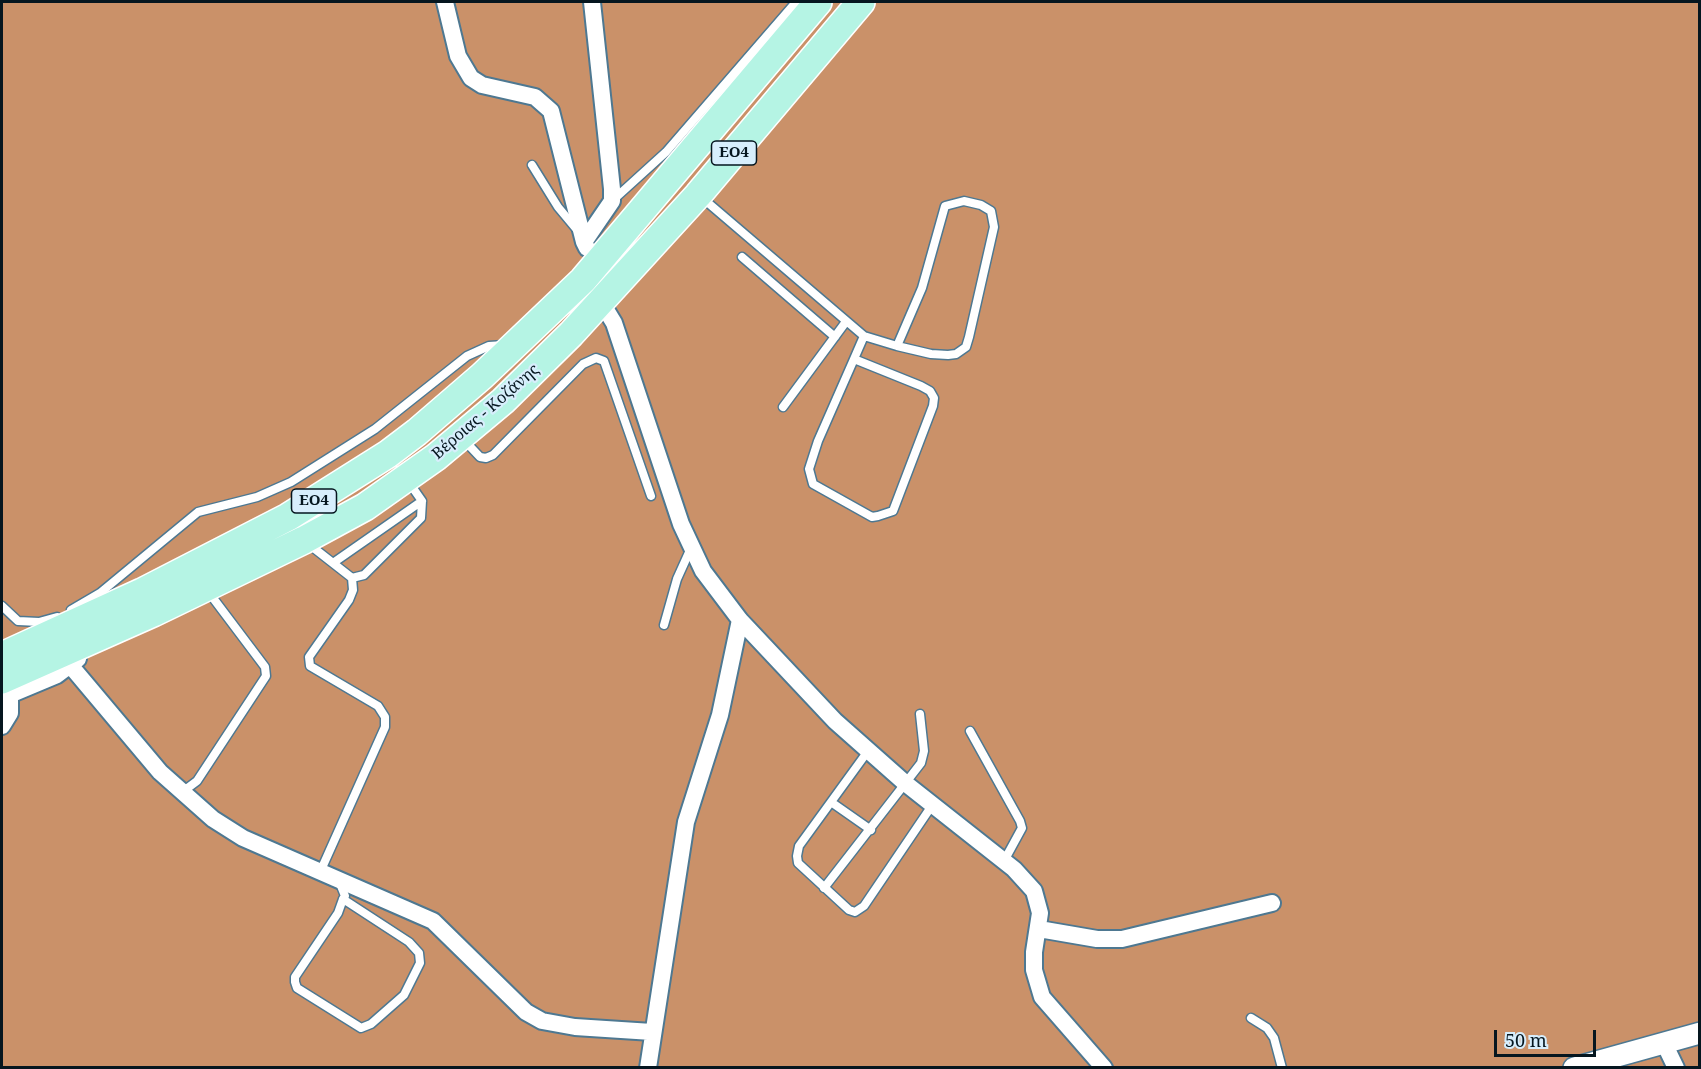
<!DOCTYPE html>
<meta charset="utf-8">
<style>
body{margin:0}
#map{position:relative;width:1701px;height:1069px;overflow:hidden;background:#a3d1ec;font-family:"Noto Serif",serif}
canvas{display:block}
.frame{position:absolute;inset:0;border:3px solid #05161f;pointer-events:none}
.scale{position:absolute;left:1494px;top:1030px;width:102px;height:27px;box-sizing:border-box;border:3px solid #05161f;border-top:0;padding-left:8px;font-size:18px;line-height:21px;white-space:nowrap;color:#05161f;-webkit-text-stroke:4px #d7eefc;paint-order:stroke}
</style>
<div id="map">
<canvas width="1701" height="1069"></canvas>
<div class="frame"></div>
<div class="scale">50 m</div>
</div>
<script>
const g = document.querySelector('canvas').getContext('2d');
g.lineJoin = 'round';
function paint(path, color) { g.fillStyle = color; g.fill(path, 'evenodd'); }
const toPath = rows => new Path2D(rows.map(r => 'M' + r).join(''));
function stroke(path, color, width, dash) { g.strokeStyle = color; g.lineWidth = width; g.lineCap = dash ? 'butt' : 'round'; g.setLineDash(dash || []); g.stroke(path); }
function label(font, color, halo, rows, align = 'center') {
  g.font = font + ' "Noto Serif",serif'; g.lineWidth = 4.5; g.setLineDash([]); g.textBaseline = 'middle'; g.strokeStyle = halo; g.fillStyle = color; for (const [text, x, y, turn = 0] of rows) {
    g.save(); g.translate(x, y); g.rotate((+turn || 0) * Math.PI / 180); g.textAlign = isNaN(turn) ? turn : align; if (halo) g.strokeText(text, 0, 0); g.fillText(text, 0, 0); g.restore();
  }
}
paint(toPath([
 [2,2,1699,2,1699,1067,2,1067]
]), '#ca9169');
const service = toPath([
 [532,165,558,207,578,231],
 [700,196,864,336,897,346,931,354,948,355,956,354,966,347,969,337,994,227,991,211,981,205,964,201,945,206,922,288,897,346],
 [612,201,666,152,796,2],
 [742,257,835,337],
 [854,359,921,386,930,391,934,398,933,406,893,511,878,516,872,517,813,484,809,469,818,441,854,359,864,336],
 [783,407,845,323],
 [463,439,480,457,486,458,493,455,583,364,596,358,604,361,651,496],
 [306,542,352,578,364,575,421,518,422,501,408,481],
 [333,563,422,501],
 [2,606,18,621,39,622,57,617],
 [71,610,100,593,198,512,257,497,291,482,375,429,467,356,489,346,504,345],
 [664,625,677,579,691,548],
 [970,731,1020,821,1022,828,1004,861],
 [868,751,799,846,797,856,798,863,849,910,855,912,864,906,933,804],
 [181,793,197,781,266,676,265,667,207,590],
 [831,802,871,830],
 [321,870,385,727,385,717,378,706,310,666,309,657,349,600,353,590,352,578],
 [339,881,345,896,343,899,338,913,295,977,295,982,297,988,361,1028,371,1024,404,995,420,963,419,953,409,942,343,899],
 [824,888,921,763,924,751,920,714],
 [1251,1018,1267,1028,1274,1038,1282,1068]
]);
const minor = toPath([
 [445,2,458,56,471,78,482,85,535,97,551,111,584,242],
 [587,248,584,242,612,201,612,189,592,2],
 [597,295,614,323,681,524,703,571,740,620,835,721,905,783,1014,869,1034,891,1040,913,1034,952,1034,970,1042,997,1104,1068],
 [70,665,160,772,213,819,243,838,433,921,526,1012,542,1021,575,1027,652,1032],
 [2,698,57,675,78,659],
 [2,726,10,713,10,695],
 [1039,929,1097,939,1122,939,1272,903],
 [1664,1043,1676,1068],
 [648,1068,686,822,720,715,740,620]
]);
const tertiary = toPath([
 [1574,1068,1700,1033]
]);
const primary = toPath([
 [2,656,142,592,288,517,388,454,417,432,482,376,583,280,818,2],
 [2,680,153,613,304,540,365,507,436,457,503,401,571,334,698,195,861,2]
]);
stroke(service, '#4e7891', 11);
stroke(minor, '#4e7891', 20);
stroke(tertiary, '#4e7891', 24);
stroke(primary, '#fff', 30);
stroke(service, '#fff', 8);
stroke(minor, '#fff', 16);
stroke(tertiary, '#fff', 21);
stroke(primary, '#b5f4e4', 27);
for (const [x, y, w] of [
 [734,153,45],
 [314,501,45]
]) { const box = new Path2D(); box.roundRect(x - w / 2, y - 12, w, 24, 4.5); g.fillStyle = '#d7eefc'; g.fill(box); stroke(box, '#05161f', 1.5); }
label('bold 15px', '#05161f', null, [
 ["ΕΟ4",734,153],
 ["ΕΟ4",314,501]
]);
label('16px', '#05161f', '#d7eefc', [
 ["Βέροιας - Κοζάνης",486,412,-41]
]);
</script>
